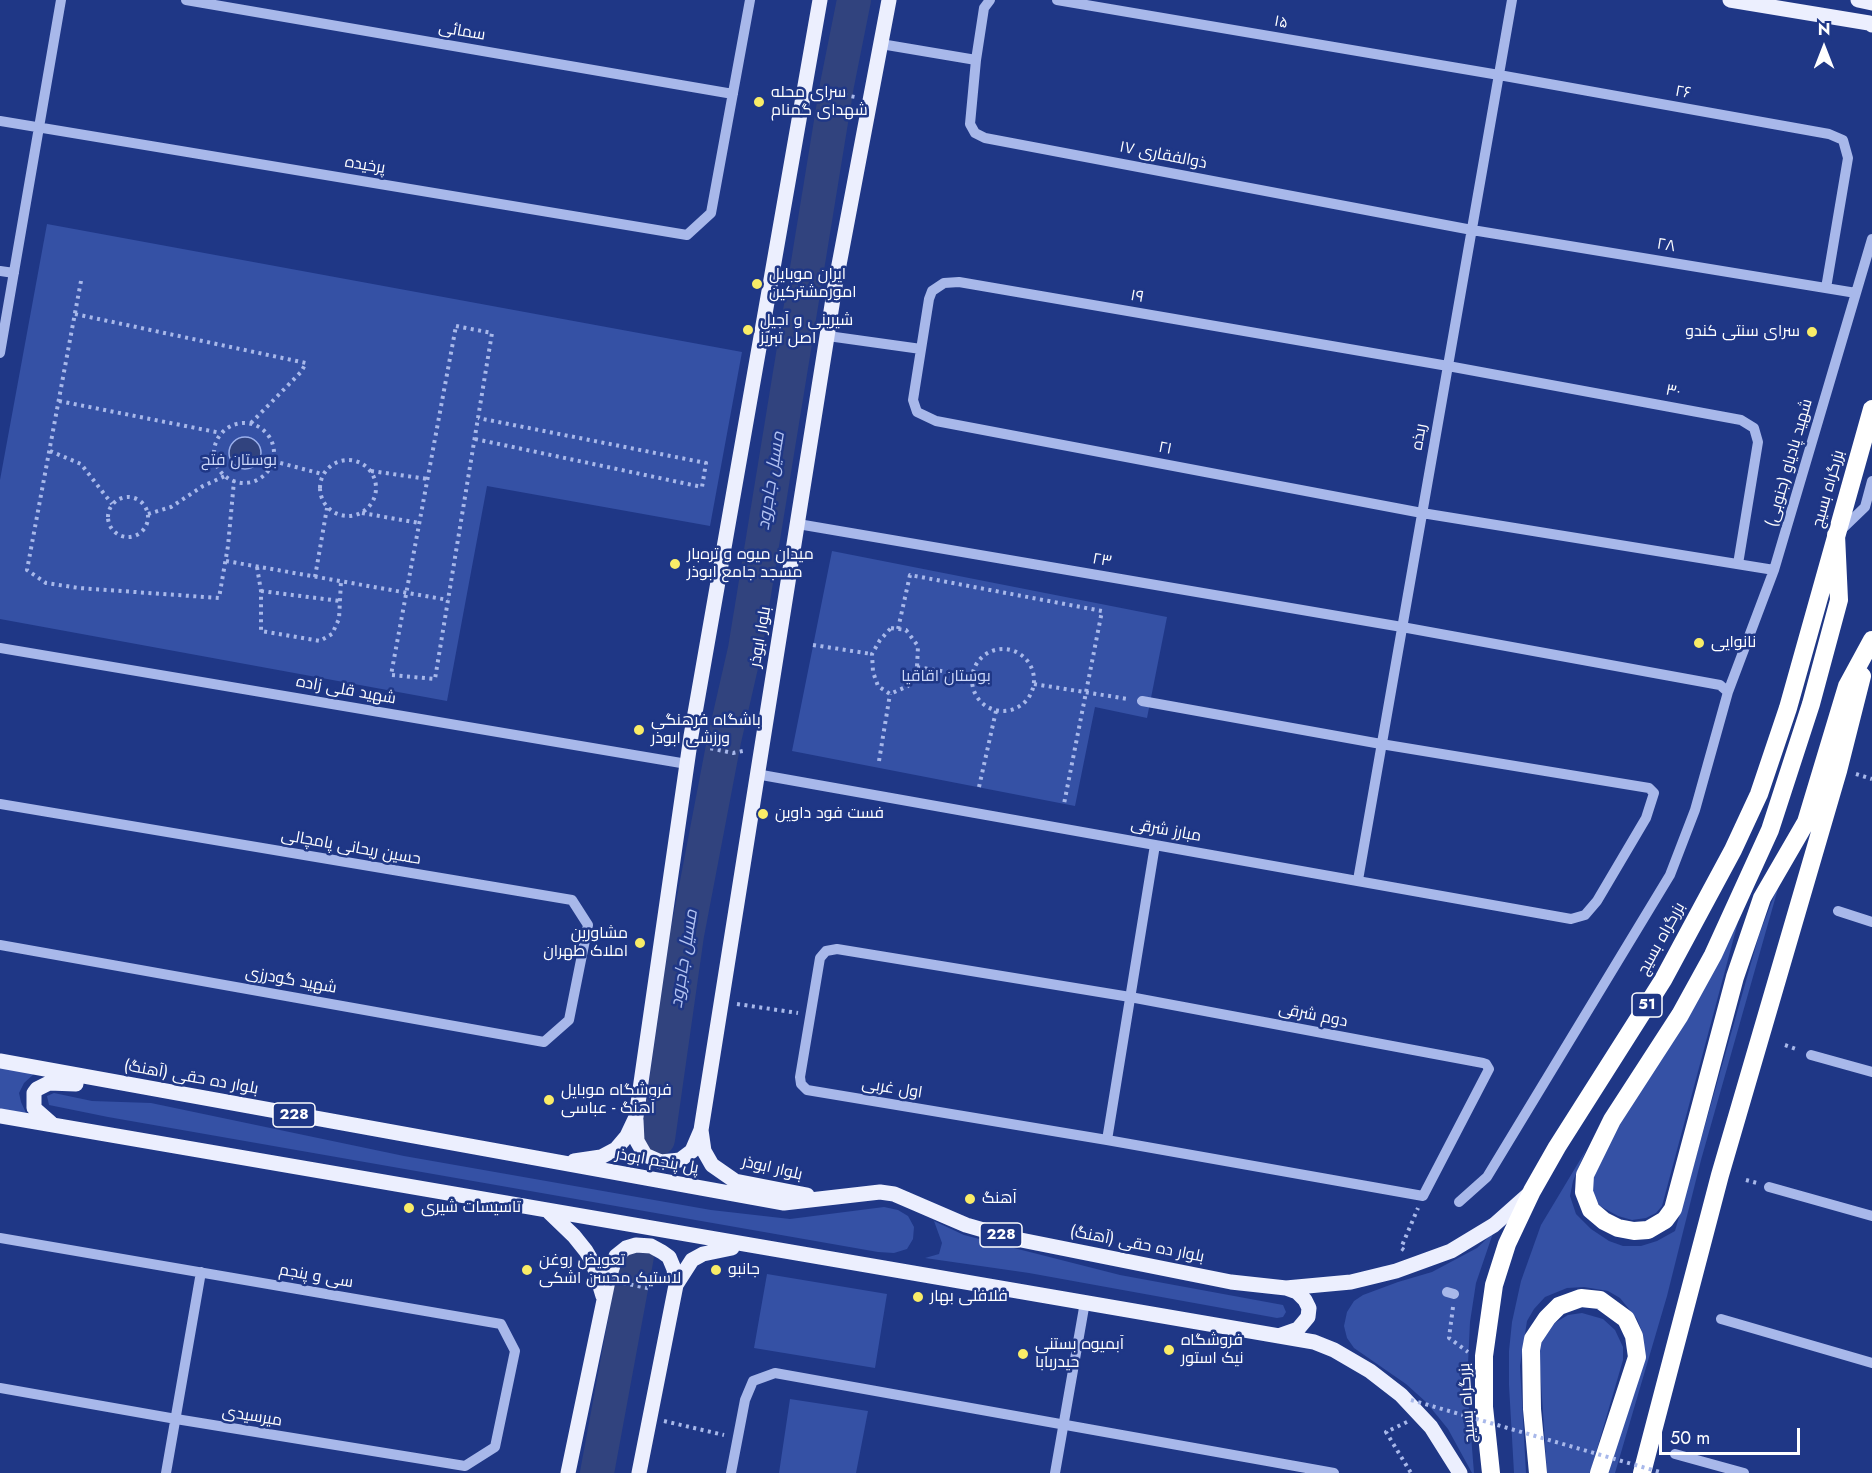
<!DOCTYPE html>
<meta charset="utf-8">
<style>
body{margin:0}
#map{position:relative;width:1872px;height:1473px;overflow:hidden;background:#1f3786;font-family:Jost,sans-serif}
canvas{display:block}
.north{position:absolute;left:1794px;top:18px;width:60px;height:60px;-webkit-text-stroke:4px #1f3786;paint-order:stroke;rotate:0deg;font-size:16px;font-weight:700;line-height:24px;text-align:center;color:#fff}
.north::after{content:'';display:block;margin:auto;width:21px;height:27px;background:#fff;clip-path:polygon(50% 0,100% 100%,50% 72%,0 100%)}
.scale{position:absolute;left:1659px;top:1428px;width:141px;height:27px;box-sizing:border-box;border:3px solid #fff;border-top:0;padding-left:8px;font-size:18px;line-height:21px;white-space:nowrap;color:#fff;-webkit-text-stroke:4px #1f3786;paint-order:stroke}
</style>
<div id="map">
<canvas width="1872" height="1473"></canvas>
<div class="north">N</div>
<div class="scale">50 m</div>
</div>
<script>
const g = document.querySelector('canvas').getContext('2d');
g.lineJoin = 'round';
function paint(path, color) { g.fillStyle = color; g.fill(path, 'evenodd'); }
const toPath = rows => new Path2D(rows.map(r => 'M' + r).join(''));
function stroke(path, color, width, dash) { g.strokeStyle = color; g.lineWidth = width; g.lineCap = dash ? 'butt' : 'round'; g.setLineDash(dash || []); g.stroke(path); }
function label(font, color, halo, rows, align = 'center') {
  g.font = font + ' Jost,Cairo,sans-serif'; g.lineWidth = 5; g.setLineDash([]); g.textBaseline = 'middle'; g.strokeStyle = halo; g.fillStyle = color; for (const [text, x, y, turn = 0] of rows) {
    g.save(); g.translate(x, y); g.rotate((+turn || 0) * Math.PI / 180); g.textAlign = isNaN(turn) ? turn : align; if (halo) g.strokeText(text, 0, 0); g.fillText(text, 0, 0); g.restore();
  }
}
paint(toPath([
 [47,224,742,352,710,526,487,486,447,701,0,619,0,480],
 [832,551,1167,617,1147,718,1095,707,1075,806,792,751],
 [1781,878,1701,1160,1667,1296,1615,1473,1607,1473,1644,1357,1643,1334,1637,1319,1620,1298,1608,1291,1584,1287,1567,1288,1545,1297,1534,1309,1527,1321,1520,1366,1526,1473,1514,1473,1509,1385,1509,1351,1512,1322,1521,1281,1541,1225,1586,1150,1573,1181,1570,1196,1576,1214,1591,1229,1609,1241,1623,1246,1641,1246,1657,1241,1675,1231,1759,935],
 [1738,922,1662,1206,1656,1213,1646,1218,1632,1220,1618,1216,1600,1206,1593,1195,1592,1185,1594,1174,1613,1133,1688,1013],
 [0,1068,35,1073,24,1083,19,1093,21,1102,26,1113,0,1109],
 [54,1093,92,1101,151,1103,404,1156,711,1210,790,1219,884,1207,898,1210,908,1216,914,1227,913,1239,907,1249,894,1253,878,1252,108,1117,49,1105,47,1096],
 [934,1221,964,1235,1010,1247,1120,1275,1283,1305,1286,1312,1283,1317,1277,1318,1029,1273,925,1258,939,1254,942,1243],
 [1493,1233,1476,1283,1470,1322,1467,1385,1474,1473,1472,1473,1448,1429,1426,1402,1406,1384,1354,1348,1347,1338,1344,1326,1347,1312,1354,1301,1363,1295,1398,1282,1432,1272,1477,1248],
 [767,1274,887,1294,875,1368,754,1348],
 [1582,1313,1603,1319,1615,1330,1623,1347,1623,1360,1590,1473,1547,1473,1539,1352,1541,1339,1553,1324,1568,1315],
 [790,1399,868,1411,856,1473,779,1473]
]), '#3551a5');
const water = toPath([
 '229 453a16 16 0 1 1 32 0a16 16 0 1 1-32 0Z'
]);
paint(water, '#31437e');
stroke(water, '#9bb0ec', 1.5);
stroke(toPath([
 [658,1139,687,935,724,741,745,649,837,85,854,0],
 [597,1473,637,1256]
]), '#31437e', 34);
stroke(toPath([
 [822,91,855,97],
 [81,281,27,570,46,583,79,588,219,598,228,546,234,481],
 [75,314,306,363,301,372,251,423],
 [456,326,492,333,435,679,391,675,456,326],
 [59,401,221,433],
 '214 453a30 30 0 1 1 60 0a30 30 0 1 1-60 0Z',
 [475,439,702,487,706,463,478,418],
 [50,451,81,464,112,504],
 '320 488a28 28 0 1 1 56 0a28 28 0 1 1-56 0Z',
 [273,461,322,474],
 [371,471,428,479],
 '108 517a20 20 0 1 1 40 0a20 20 0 1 1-40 0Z',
 [362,513,419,523],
 [148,514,171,507,203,486,225,476],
 [226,561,448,600],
 [257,567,261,591,261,631,320,641,332,634,339,619,341,581],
 [315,577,327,508],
 [261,591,340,601],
 [891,628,906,630,918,646,917,667,908,686,890,694,878,686,873,672,872,654,880,640,891,628],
 [898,629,910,575,1102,611,1064,804],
 [813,645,872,654],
 '972 680a31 31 0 1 1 62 0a31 31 0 1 1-62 0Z',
 [917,667,972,676],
 [1034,684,1128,699],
 [708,742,709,748,733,753,743,751],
 [879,761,890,694],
 [1856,774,1872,779],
 [979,787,996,711],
 [737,1004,798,1013],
 [1785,1045,1799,1050],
 [1746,1180,1757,1183],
 [1404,1250,1401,1248,1418,1208],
 [623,1283,652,1289],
 [1453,1307,1449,1338,1468,1352],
 [664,1421,724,1435],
 [1407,1422,1386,1432,1411,1473]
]), '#a8b8ea', 4, [3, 4.5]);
stroke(toPath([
 [186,0,733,94],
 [990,0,984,8,976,60,970,124,975,133,985,138,1472,230,1856,293],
 [1057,0,1499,75,1829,134,1843,140,1848,158,1826,288],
 [881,44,976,60],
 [0,121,687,235,711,213,750,0],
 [0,271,14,273],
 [828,336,921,349],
 [0,353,61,0],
 [798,524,1402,627,1720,685,1728,692],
 [1839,532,1865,507,1872,481],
 [1738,564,1758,442,1754,428,1741,420,1448,366,959,282,944,283,932,291,929,299,913,400,917,412,936,421,1422,513,1774,570],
 [0,648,687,764],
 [756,774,1571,919,1585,915,1597,901,1646,818,1654,793,1649,788,1381,744,1142,701],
 [0,804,572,900,588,925,569,1020,544,1042,0,945],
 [1358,880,1512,0],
 [1838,911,1872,922],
 [837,949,1130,997,1483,1063,1486,1064,1489,1069,1423,1196,1107,1140,807,1090,801,1084,800,1077,820,958,826,951,837,949],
 [1811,1055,1872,1072],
 [1107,1140,1155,845],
 [1769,1187,1872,1216],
 [1459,1202,1487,1177,1670,875,1695,810,1728,692,1774,570,1872,239],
 [0,1238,501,1324,515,1351,495,1447,465,1466,176,1419,0,1388],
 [1447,1292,1454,1294],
 [1721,1319,1872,1363],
 [1675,1454,1744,1473],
 [166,1473,201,1272],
 [731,1473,745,1400,753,1381,775,1373,1334,1473],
 [1055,1473,1085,1302]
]), '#a8b8ea', 10);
stroke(toPath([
 [1730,0,1869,23,1872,25],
 [1858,0,1872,3],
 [0,1061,784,1203,880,1192,894,1194,966,1225,1011,1238,1231,1282,1286,1288,1351,1282,1396,1271,1451,1251,1494,1225,1530,1193],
 [0,1116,1314,1342,1334,1350,1370,1371,1401,1395,1431,1427,1460,1473],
 [636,1120,637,1141,645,1155,661,1162,680,1160,692,1151,701,1130],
 [51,1123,34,1108,34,1093,37,1089,49,1083,76,1084],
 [574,1161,601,1157,616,1149,627,1136,636,1117,691,736,820,0],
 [807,1195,735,1181,712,1165,704,1151,701,1130,835,286,889,0],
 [547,1210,574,1236,586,1251,593,1263,603,1296],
 [1281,1335,1298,1329,1308,1317,1309,1308,1305,1300,1297,1292,1286,1288],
 [568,1473,608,1281,616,1256,626,1248,636,1245,651,1246,662,1252,669,1257,674,1269,676,1285],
 [639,1473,676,1285,692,1260,703,1254,732,1248]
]), '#eceffe', 15);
stroke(toPath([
 [1836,535,1839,600,1811,704,1770,830,1713,955,1680,1015,1612,1120,1585,1175,1584,1192,1591,1210,1604,1221,1618,1228,1634,1231,1648,1230,1665,1220,1673,1209,1735,977,1762,898,1806,822,1847,686,1872,640],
 [1491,1473,1484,1407,1484,1356,1494,1285,1507,1244,1532,1191,1557,1147,1663,980,1733,850,1759,794,1788,708,1872,409],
 [1538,1473,1532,1409,1531,1350,1533,1339,1547,1318,1559,1306,1581,1298,1600,1300,1626,1319,1634,1336,1637,1357,1599,1473],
 [1642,1473,1720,1175,1838,771,1862,676]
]), '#fff', 18);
stroke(toPath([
 [1411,1400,1663,1473]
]), '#a8b8ea', 4, [3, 4.5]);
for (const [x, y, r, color] of [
 [759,102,6,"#f9ec67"],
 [757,284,6,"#f9ec67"],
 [748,330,6,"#f9ec67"],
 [1812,332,6,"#f9ec67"],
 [675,564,6,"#f9ec67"],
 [1699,643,6,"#f9ec67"],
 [639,730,6,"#f9ec67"],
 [763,814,6,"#f9ec67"],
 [640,943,6,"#f9ec67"],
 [549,1100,6,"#f9ec67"],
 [970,1199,6,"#f9ec67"],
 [409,1208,6,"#f9ec67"],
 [527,1270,6,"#f9ec67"],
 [716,1270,6,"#f9ec67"],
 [918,1297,6,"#f9ec67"],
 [1169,1350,6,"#f9ec67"],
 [1023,1354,6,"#f9ec67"]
]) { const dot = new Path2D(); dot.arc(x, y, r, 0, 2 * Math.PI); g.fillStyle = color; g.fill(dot); stroke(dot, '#1f3786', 2); }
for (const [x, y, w] of [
 [1647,1005,30],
 [294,1115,42],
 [1001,1235,42]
]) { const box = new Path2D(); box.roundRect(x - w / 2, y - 12, w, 24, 4.5); g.fillStyle = '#1f3786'; g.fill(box); stroke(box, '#fff', 1.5); }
label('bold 15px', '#fff', null, [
 ["51",1647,1005],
 ["228",294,1115],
 ["228",1001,1235]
]);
label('16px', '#fff', '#1f3786', [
 ["۱۵",1281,23,10],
 ["سمائی",462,32,10],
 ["۲۶",1683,93,10],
 ["ذوالفقاری ۱۷",1163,156,11],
 ["پرخیده",365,166,9],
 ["۲۸",1666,246,9],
 ["۱۹",1137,297,10],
 ["۳۰",1673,392,11],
 ["ربذه",1420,437,-80],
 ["۲۱",1165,449,11],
 ["شهید پادیاو (جنوبی)",1790,463,-74],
 ["بزرگراه بسیج",1829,489,-74],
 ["۲۳",1102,561,10],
 ["بلوار ابوذر",761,637,-80],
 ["شهید قلی زاده",346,691,10],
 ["مبارز شرقی",1166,831,10],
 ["حسین ریحانی پامچالی",351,848,10],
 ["بزرگراه بسیج",1662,939,-61],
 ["شهید گودرزی",291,981,10],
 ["دوم شرقی",1313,1016,11],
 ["بلوار ده حقی (آهنگ)",191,1078,10],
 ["اول غربی",892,1089,9],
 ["پل پنجم ابوذر",657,1162,10],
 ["بلوار ابوذر",772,1169,13],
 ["بلوار ده حقی (آهنگ)",1137,1245,11],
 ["سی و پنجم",316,1277,10],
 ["بزرگراه بسیج",1468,1403,-94],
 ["میرسیدی",252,1417,9]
]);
label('16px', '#fff', '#1f3786', [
 ["سرای محله",771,93],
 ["شهدای گمنام",771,111],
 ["ایران موبایل",769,275],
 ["امورمشترکین",769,293],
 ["شیرینی و آجیل",760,321],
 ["اصل تبریز",760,339],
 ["سرای سنتی کندو",1800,332,"right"],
 ["میدان میوه و تره‌بار",687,555],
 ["مسجد جامع ابوذر",687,573],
 ["نانوایی",1711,643],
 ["باشگاه فرهنگی",651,721],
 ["ورزشی ابوذر",651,739],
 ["فست فود داوین",775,814],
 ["مشاورین",628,934,"right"],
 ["املاک طهران",628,952,"right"],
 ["فروشگاه موبایل",561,1091],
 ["آهنگ - عباسی",561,1109],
 ["آهنگ",982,1199],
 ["تاسیسات شیری",421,1208],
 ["تعویض روغن",539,1261],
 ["لاستیک محسن اشکی",539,1279],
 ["جانبو",728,1270],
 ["فلافلی بهار",930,1297],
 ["فروشگاه",1181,1341],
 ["نیک استور",1181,1359],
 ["آبمیوه بستنی",1035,1345],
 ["حیدربابا",1035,1363]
], 'left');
label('16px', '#ccd7f8', '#1f3786', [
 ["بوستان فتح",239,461],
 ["بوستان اقاقیا",946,677]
]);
label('italic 18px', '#b3c3f2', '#1f3786', [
 ["مسیل جاجرود",772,481,-81],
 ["مسیل جاجرود",685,959,-81]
]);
</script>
